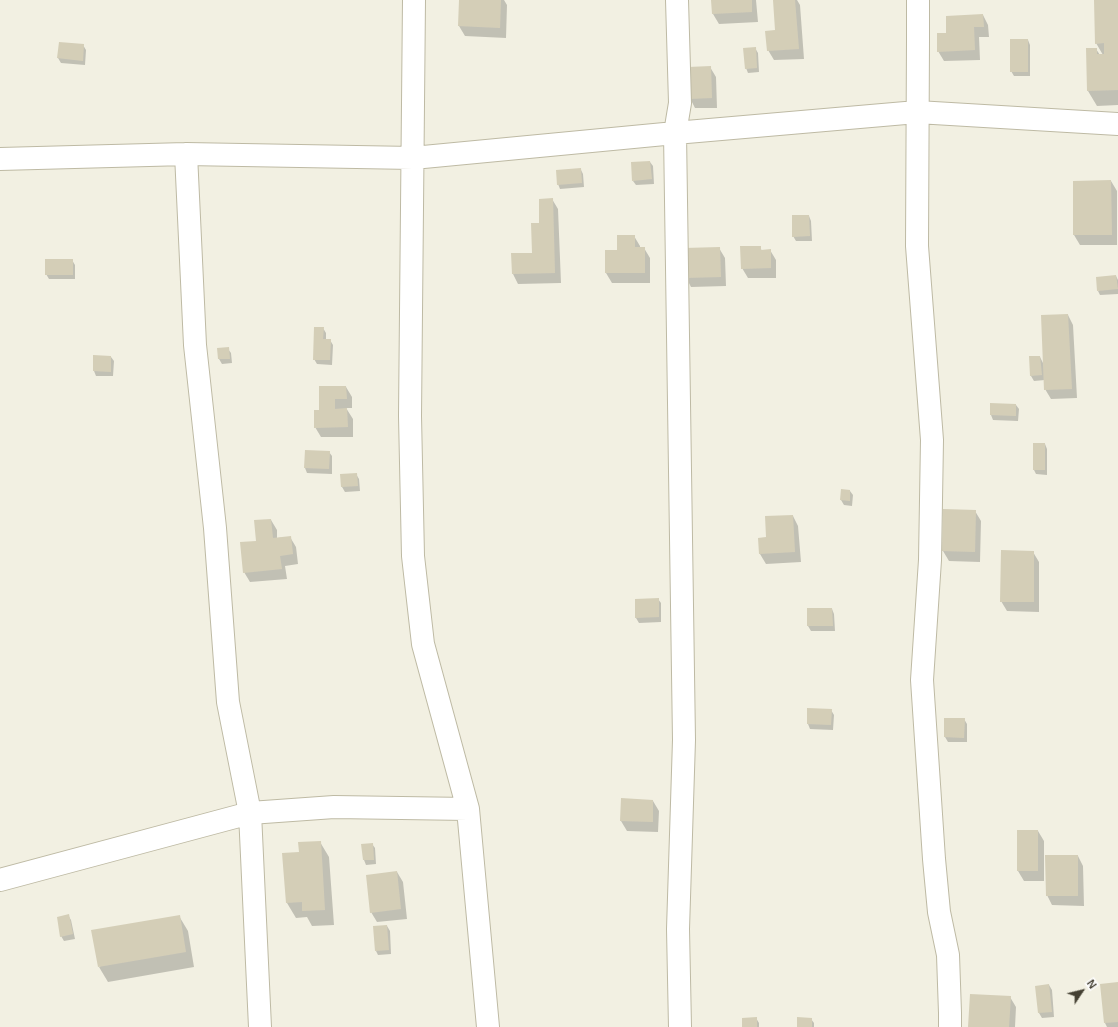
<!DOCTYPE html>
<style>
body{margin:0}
#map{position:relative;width:1118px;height:1027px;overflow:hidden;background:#f2f0e2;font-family:Helvetica,sans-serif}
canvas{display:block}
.north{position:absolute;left:1062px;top:971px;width:40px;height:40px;-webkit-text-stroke:3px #fff;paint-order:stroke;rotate:55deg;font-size:11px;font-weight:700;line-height:16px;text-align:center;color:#444032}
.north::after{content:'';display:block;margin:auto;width:14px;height:18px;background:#444032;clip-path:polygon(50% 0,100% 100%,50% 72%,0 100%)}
</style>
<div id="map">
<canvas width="1118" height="1027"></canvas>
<div class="north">N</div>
</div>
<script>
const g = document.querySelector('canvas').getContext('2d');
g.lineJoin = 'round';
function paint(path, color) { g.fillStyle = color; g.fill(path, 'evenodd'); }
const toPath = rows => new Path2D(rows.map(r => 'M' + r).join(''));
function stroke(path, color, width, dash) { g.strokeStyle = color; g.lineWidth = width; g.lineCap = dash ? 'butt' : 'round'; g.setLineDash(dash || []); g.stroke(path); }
paint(toPath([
 [460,0,504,0,507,5,506,38,465,36,459,26],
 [712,0,756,0,758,22,719,24,713,14],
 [774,0,797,0,800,5,804,59,774,60,768,50,776,31],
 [1095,0,1118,0,1118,105,1097,106,1088,91,1087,49,1096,49,1100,55,1103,55,1096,43],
 [983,15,988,25,989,37,979,37,980,60,944,61,938,51,947,34],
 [1028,40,1030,45,1030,76,1014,76,1011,71],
 [83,45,86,50,85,65,61,63,58,58],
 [755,48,758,53,759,72,748,73,746,68],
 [710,67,716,77,717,108,695,108,690,98],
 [650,162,653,166,654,184,636,185,633,181],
 [581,170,583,174,584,187,560,189,558,184],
 [1111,181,1117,191,1117,245,1080,245,1074,235],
 [552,199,558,209,561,283,518,284,513,274,512,254,533,254,541,224],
 [809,216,811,221,812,241,796,241,793,236],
 [634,236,640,246,640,248,644,248,650,258,650,283,612,283,606,273,606,251,618,251],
 [760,247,762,251,770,250,776,260,776,278,748,278,742,268],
 [719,248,725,258,726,286,691,287,686,277],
 [72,260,75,265,75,279,49,279,46,274],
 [1116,276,1118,280,1118,294,1100,295,1098,291],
 [1068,315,1073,325,1077,398,1051,399,1045,389,1045,380,1034,381,1031,376,1030,357,1040,357,1044,365],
 [323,328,326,333,326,340,330,340,333,345,332,365,317,364,314,359],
 [228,349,231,353,232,363,222,364,219,359],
 [94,356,111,357,114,361,113,376,96,376,94,371],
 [346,387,352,397,352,408,346,408,353,419,353,437,321,437,315,427,320,411],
 [991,404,1016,405,1019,409,1018,421,993,420,991,415],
 [1045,444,1047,449,1047,475,1036,474,1034,470],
 [305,451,329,452,332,456,332,474,307,473,305,468],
 [356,474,359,479,360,491,345,492,342,487,342,475],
 [842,490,850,491,853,495,852,506,844,505,841,500],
 [975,511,981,521,980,562,949,561,943,551],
 [793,516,798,526,801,562,766,564,760,554,767,538],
 [271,520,277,530,277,538,290,537,296,547,298,564,285,566,287,579,250,582,244,572,257,541],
 [1033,552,1039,562,1039,612,1007,611,1001,601],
 [658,599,661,603,661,622,639,623,636,618,636,600],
 [808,609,832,609,834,614,835,631,811,631,808,626],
 [808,709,831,710,834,715,833,730,810,729,808,724],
 [964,719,967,724,967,742,948,742,945,737],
 [653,801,659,811,658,832,627,831,621,821],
 [1038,831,1044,841,1044,881,1024,881,1018,871],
 [320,842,329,857,334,925,312,926,307,917,296,918,287,903,300,853],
 [372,844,375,848,376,864,366,865,364,860,362,845],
 [1078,856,1083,866,1084,906,1052,905,1047,895],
 [397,872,403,882,407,919,377,922,371,912],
 [68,915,71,920,75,939,64,941,61,936],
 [179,916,188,931,194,967,108,982,99,967],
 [387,926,390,931,391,954,378,955,376,951],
 [1118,983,1118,1027,1107,1027,1105,1023],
 [1049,985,1052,990,1054,1017,1042,1018,1039,1013],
 [1010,997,1016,1007,1015,1027,969,1027],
 [756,1018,759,1023,759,1027,743,1027],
 [811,1019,814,1023,814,1027,798,1027]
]), '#0003');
paint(toPath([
 [459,0,501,0,500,28,458,26],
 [711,0,752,0,752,12,712,14],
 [773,0,795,0,799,49,767,51,765,31,775,30],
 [1094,0,1118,0,1118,90,1087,91,1086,48,1097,48,1097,54,1104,54,1104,43,1095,44],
 [983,14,984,27,974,27,975,50,937,52,937,33,946,33,946,16],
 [1010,39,1028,39,1028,72,1010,72],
 [59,42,84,44,83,61,57,58],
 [756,47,757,68,745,69,743,48],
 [711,66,712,98,689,99,688,67],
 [650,161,652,179,632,181,631,162],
 [581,168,582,183,557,185,556,170],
 [1111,180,1112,235,1073,235,1073,181],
 [553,198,555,273,512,274,511,253,532,253,531,223,539,223,539,199],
 [792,215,809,215,810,236,792,237],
 [617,235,635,235,635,247,645,247,645,273,605,273,605,250,617,250],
 [740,246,761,246,761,250,771,249,771,268,741,269],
 [720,247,721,277,685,278,684,248],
 [45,259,73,259,73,275,45,275],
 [1116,275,1118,289,1097,291,1096,277],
 [1068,314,1072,389,1044,390,1041,315],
 [314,327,324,327,323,339,331,339,330,360,313,360],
 [229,347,230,359,218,359,217,348],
 [93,355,111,356,111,372,93,371],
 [1029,356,1040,356,1042,375,1030,376],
 [319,386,346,386,347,399,335,399,335,409,347,408,348,427,314,428,314,410,319,410],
 [990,403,1016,404,1016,416,990,415],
 [1033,443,1045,443,1045,470,1033,470],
 [305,450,330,451,329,469,304,468],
 [357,473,358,486,341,487,340,474],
 [841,489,850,490,850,501,840,500],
 [943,509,976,510,975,552,942,551],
 [793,515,795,552,759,554,758,538,766,537,765,516],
 [271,519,273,538,291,536,293,554,280,556,282,569,243,573,240,542,256,541,254,520],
 [1001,550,1034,551,1034,602,1000,602],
 [659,598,659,617,635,618,635,599],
 [807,608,832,608,833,626,807,626],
 [807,708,832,709,831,725,807,724],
 [944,718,965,718,964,738,944,737],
 [621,798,653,800,653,822,620,821],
 [1017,830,1038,830,1038,871,1017,871],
 [321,841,325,910,302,911,302,902,286,903,282,853,299,852,298,842],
 [373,843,374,860,363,860,361,844],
 [1045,855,1078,855,1078,896,1046,896],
 [397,871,401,909,370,913,366,875],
 [69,914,73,934,60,937,57,917],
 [180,915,186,952,98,967,91,930],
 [387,925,389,950,375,951,373,926],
 [1118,982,1118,1022,1104,1023,1100,984],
 [1049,984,1052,1012,1038,1013,1035,986],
 [970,994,1011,996,1009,1027,968,1027],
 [757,1017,757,1027,742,1027,742,1018],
 [797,1017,812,1018,812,1027,797,1027]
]), '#d4ceb7');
const minor = toPath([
 [414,0,410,416,413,556,423,644,468,809,488,1027],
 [677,0,680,103,675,133,684,740,678,929,680,1027],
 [918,0,918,40,917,246,932,440,930,560,922,680,934,859,939,912,948,955,950,1013,950,1027],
 [186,154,195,345,215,528,228,702,250,813,260,1027],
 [0,159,186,154,413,158,675,133,917,112,1118,124],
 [0,880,250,813,334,807,468,809]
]);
stroke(minor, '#bebaa4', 24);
stroke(minor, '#fff', 22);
</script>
